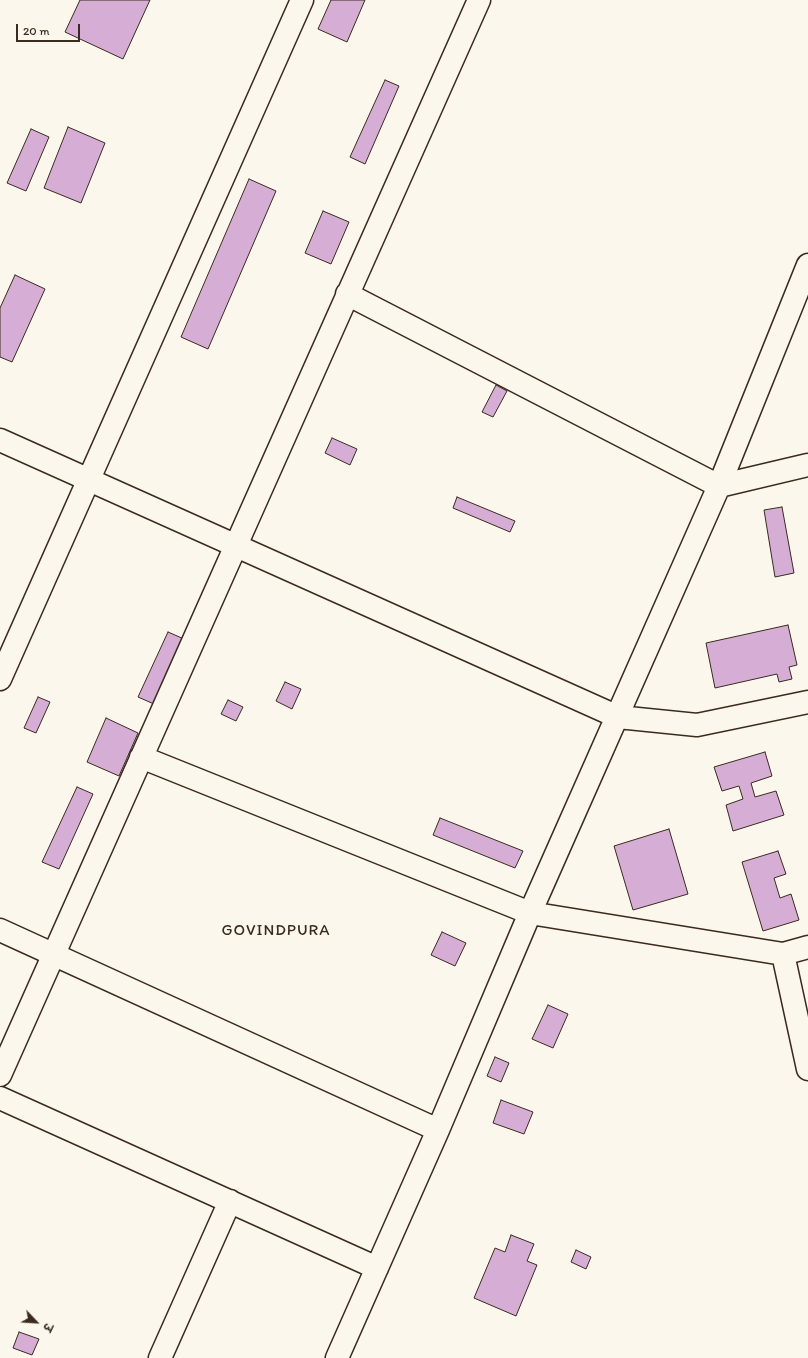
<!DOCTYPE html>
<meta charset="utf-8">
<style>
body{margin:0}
#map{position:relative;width:808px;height:1358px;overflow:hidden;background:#fbf7ec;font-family:Itim,"Playpen Sans Deva",sans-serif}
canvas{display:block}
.north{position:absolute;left:16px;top:1302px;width:40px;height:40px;-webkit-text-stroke:3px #fbf7ec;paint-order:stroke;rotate:115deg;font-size:11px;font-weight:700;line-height:16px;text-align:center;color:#3b2a1e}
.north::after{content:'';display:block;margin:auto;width:14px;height:18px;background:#3b2a1e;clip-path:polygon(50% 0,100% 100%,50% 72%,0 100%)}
.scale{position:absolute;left:16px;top:24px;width:64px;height:18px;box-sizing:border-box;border:2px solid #3b2a1e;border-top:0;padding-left:5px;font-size:12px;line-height:14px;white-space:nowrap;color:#3b2a1e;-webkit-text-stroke:3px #fbf7ec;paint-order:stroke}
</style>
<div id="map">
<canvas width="808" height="1358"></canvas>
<div class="north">उ</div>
<div class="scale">20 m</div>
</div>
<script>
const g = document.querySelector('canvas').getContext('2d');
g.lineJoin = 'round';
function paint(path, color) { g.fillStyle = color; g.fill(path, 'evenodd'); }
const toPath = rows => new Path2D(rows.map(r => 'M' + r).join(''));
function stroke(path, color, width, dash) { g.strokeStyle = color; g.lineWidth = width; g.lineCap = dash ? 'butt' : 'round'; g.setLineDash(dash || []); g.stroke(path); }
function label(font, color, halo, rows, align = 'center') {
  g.font = font + ' Itim,sans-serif'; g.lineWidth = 4; g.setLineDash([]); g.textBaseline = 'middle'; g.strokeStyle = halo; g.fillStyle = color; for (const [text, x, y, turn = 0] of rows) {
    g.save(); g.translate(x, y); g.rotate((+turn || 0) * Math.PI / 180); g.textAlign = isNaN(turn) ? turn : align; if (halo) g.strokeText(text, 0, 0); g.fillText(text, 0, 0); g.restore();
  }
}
const building = toPath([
 [80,0,150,0,123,59,65,32,80,0],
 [331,0,365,0,347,42,318,29,331,0],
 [385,80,399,86,365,164,350,157,385,80],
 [68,127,105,143,81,203,44,188,68,127],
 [31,129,49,137,26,191,7,183,31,129],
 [249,179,276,191,208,349,181,337,249,179],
 [323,211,349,222,331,264,305,253,323,211],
 [15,275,45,289,12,362,0,357,0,308,15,275],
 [496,385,507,391,493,417,482,412,496,385],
 [332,438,357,449,350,465,325,453,332,438],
 [457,497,515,521,510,532,453,508,457,497],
 [782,507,794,573,775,577,764,510,782,507],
 [788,625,797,665,789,667,792,679,779,682,777,674,715,688,706,643,788,625],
 [168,632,184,639,154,704,138,697,168,632],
 [285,682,301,689,292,709,276,701,285,682],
 [38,697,50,702,36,733,24,728,38,697],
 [228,700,243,707,236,721,221,714,228,700],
 [106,718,138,733,119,776,87,762,106,718],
 [765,752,772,776,751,783,755,797,776,791,784,815,733,831,726,805,743,799,739,786,722,791,714,767,765,752],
 [77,787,93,794,59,869,42,862,77,787],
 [440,818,523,851,515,868,433,835,440,818],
 [669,829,688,894,633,910,614,846,669,829],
 [778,851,786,874,774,878,780,898,791,894,799,920,763,931,742,862,778,851],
 [442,932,466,943,455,966,431,955,442,932],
 [548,1005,568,1014,553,1048,532,1039,548,1005],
 [495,1057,509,1063,501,1082,487,1076,495,1057],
 [501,1100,533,1112,524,1134,493,1123,501,1100],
 [511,1235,534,1244,527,1261,537,1265,516,1316,474,1298,495,1248,505,1252,511,1235],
 [576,1250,591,1257,586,1269,571,1262,576,1250],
 [19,1332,39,1339,32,1355,13,1348,19,1332]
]);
paint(building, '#d6add4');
stroke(building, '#3b2a1e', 1);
const minor = toPath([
 [347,294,719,486,808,465],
 [0,440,618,717,697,725,808,702],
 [0,679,302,0],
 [141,757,530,913,783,954,808,947],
 [0,930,438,1130],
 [783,954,808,1069],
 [0,1075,479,0],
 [0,1098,377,1268],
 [160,1358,230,1201],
 [337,1358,438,1130,530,913,719,486,808,265]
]);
stroke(minor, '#3b2a1e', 25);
stroke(minor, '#fbf7ec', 22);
g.letterSpacing = '1px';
label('16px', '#3b2a1e', '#fbf7ec', [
 ["GOVINDPURA",276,931]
]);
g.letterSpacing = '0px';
</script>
